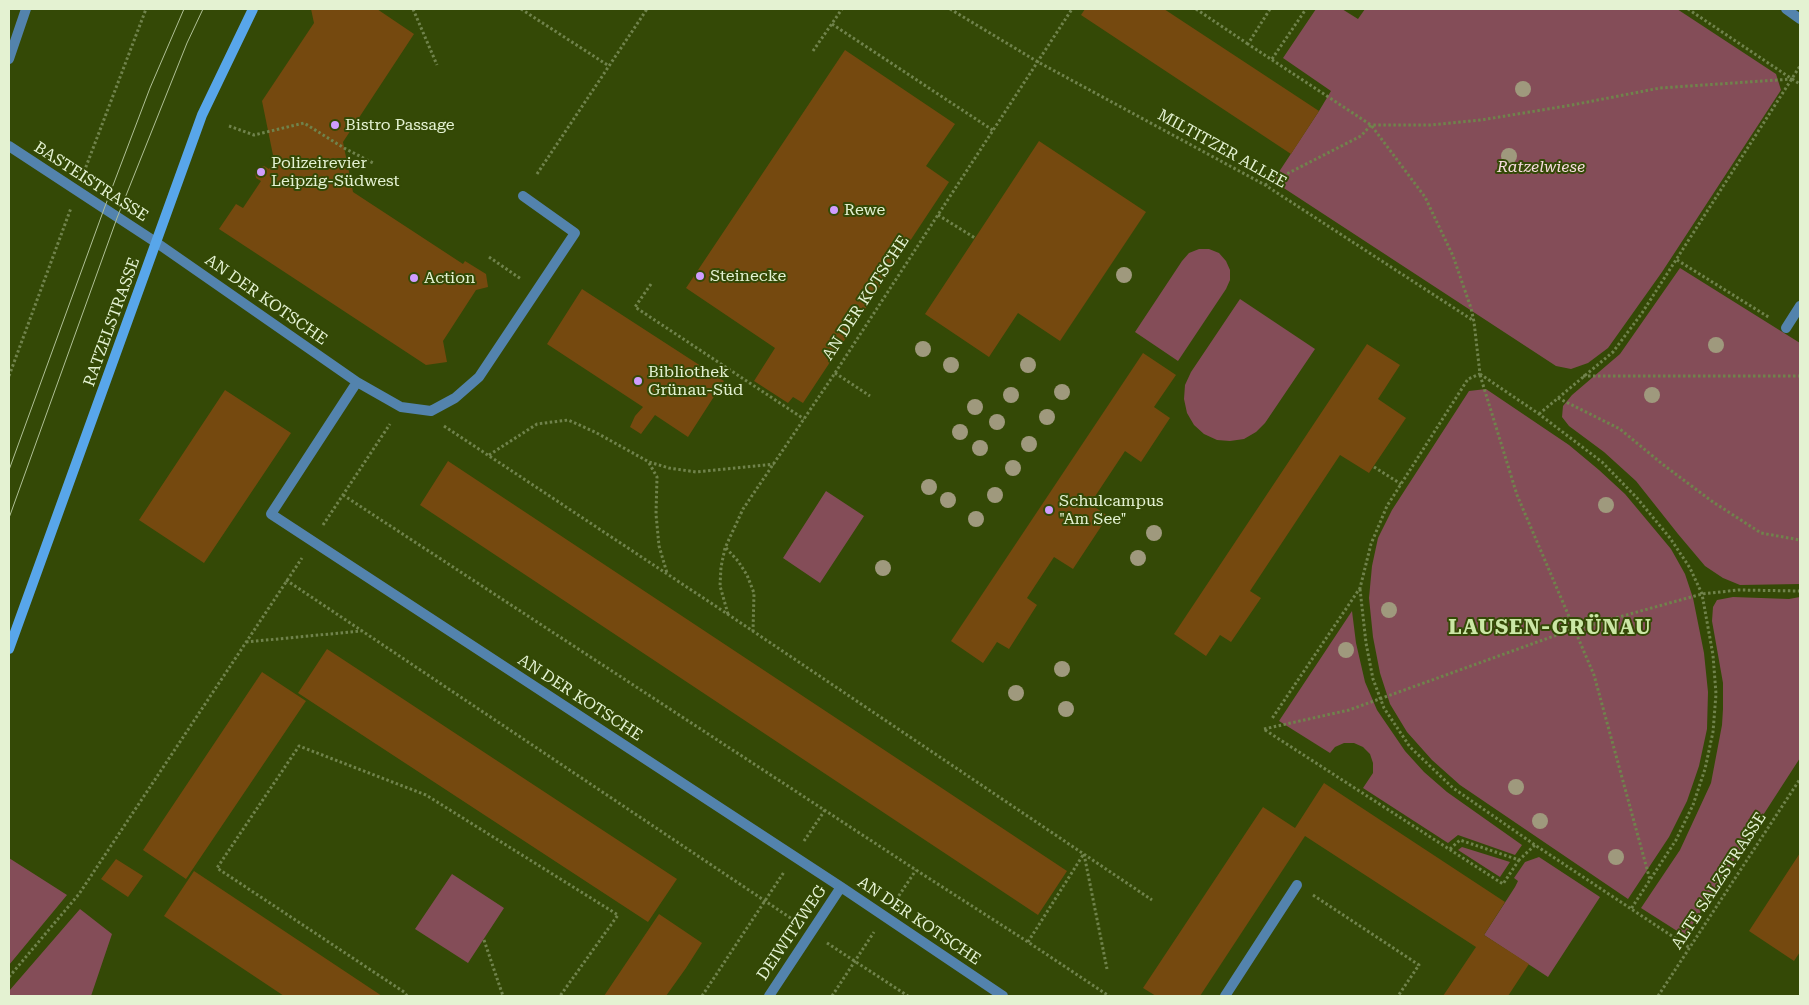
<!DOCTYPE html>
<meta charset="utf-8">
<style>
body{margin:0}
#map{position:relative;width:1809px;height:1005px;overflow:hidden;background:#344906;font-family:"Roboto Serif",serif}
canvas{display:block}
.frame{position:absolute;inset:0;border:10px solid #e4f2d2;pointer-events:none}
</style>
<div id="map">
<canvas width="1809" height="1005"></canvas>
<div class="frame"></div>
</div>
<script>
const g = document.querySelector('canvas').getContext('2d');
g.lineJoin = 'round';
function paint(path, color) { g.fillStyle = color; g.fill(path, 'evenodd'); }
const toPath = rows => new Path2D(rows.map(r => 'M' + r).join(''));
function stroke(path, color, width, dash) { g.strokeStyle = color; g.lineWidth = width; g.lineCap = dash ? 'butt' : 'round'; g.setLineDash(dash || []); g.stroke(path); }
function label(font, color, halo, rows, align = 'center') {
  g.font = font + ' "Roboto Serif",serif'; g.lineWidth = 4; g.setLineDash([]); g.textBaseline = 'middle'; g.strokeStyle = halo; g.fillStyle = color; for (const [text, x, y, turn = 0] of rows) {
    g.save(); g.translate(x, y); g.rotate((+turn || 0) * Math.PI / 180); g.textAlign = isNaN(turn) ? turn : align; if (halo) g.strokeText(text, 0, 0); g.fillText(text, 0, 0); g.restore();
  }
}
paint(toPath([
 [1316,9,1342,9,1358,19,1365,9,1677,9,1776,74,1781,90,1662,272,1608,348,1588,363,1571,369,1556,366,1273,181,1319,111,1331,91,1283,58],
 [1199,249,1209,249,1219,253,1226,261,1230,270,1230,280,1226,289,1178,361,1135,332,1182,261,1189,253],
 [1680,268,1800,343,1800,584,1740,585,1723,578,1705,566,1678,534,1636,481,1604,452,1569,426,1562,417,1563,406,1572,395,1620,354],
 [1240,299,1315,349,1265,423,1256,432,1244,439,1230,441,1217,440,1204,434,1194,425,1187,413,1184,399,1185,385,1191,372],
 [1486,389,1569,445,1599,470,1625,494,1671,549,1685,574,1693,598,1704,653,1708,692,1707,729,1699,766,1687,801,1669,837,1628,899,1460,785,1432,760,1407,732,1390,704,1380,673,1373,637,1369,598,1372,566,1378,538,1392,510,1469,391],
 [826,491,864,516,820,583,783,558],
 [1733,597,1789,599,1800,597,1800,758,1685,936,1641,908,1680,850,1711,783,1722,725,1723,709,1723,683,1712,621,1713,607,1717,600],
 [1352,611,1356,643,1365,682,1377,710,1405,751,1424,772,1447,792,1522,845,1515,855,1458,835,1448,843,1363,788,1373,773,1373,763,1370,754,1363,747,1354,743,1344,743,1335,747,1330,753,1279,721],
 [1462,847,1510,862,1500,877,1458,850],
 [1539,857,1600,897,1548,977,1484,935,1515,887,1518,881,1514,878,1525,862],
 [9,858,67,895,9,965],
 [452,874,504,908,468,963,415,929],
 [80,909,112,934,91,996,9,996,9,991]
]), '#844d58');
paint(toPath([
 [311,9,377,9,414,34,343,142,353,192,463,264,465,261,486,274,488,287,476,290,443,341,447,362,426,365,219,229,236,204,243,208,261,181,256,178,255,173,259,167,264,166,269,169,274,160,262,101,314,23],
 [1085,9,1164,9,1319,111,1291,154,1081,15],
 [845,50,955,124,926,166,949,182,803,403,793,397,788,403,754,381,775,348,686,288],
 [1039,141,1146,212,1060,341,1018,313,989,357,925,314],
 [582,289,724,381,688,437,655,415,641,434,630,427,635,416,643,407,547,344],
 [1367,344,1400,365,1378,399,1406,418,1369,473,1340,455,1250,591,1261,598,1231,642,1220,635,1206,656,1174,634],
 [1143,353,1176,375,1154,407,1170,418,1141,462,1125,451,1090,504,1108,516,1073,569,1054,557,1027,598,1037,605,1009,649,997,642,983,663,951,641],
 [225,390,291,433,204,563,139,520],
 [448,461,1067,871,1038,915,420,505],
 [327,649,677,879,648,922,298,693],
 [262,672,306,701,186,879,143,850],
 [1324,783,1505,902,1484,935,1529,964,1508,996,1443,996,1476,947,1305,836,1200,996,1156,996,1143,988,1263,807,1295,828],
 [1800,853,1800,952,1794,961,1749,931],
 [116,859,143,876,128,897,101,879],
 [194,871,382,996,284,996,164,916],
 [659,914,702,943,686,968,666,996,604,996]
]), '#75490f');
stroke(toPath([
 [413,9,437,65],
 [521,9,609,66],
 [950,9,1038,62,1265,185,1474,321],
 [1196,9,1248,44],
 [1270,9,1248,44,1371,125,1425,197,1453,256,1471,308,1474,322,1480,374,1468,379,1387,506,1371,544,1360,588,1271,720],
 [832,24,994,131],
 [813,51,842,9],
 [1272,59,1306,9],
 [1792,79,1800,84],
 [229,126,254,135,304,123,344,148,375,164],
 [84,172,146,9],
 [537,174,647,9],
 [1265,185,1361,136,1371,125,1430,125,1481,120,1572,105,1660,88,1792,79,1688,9],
 [938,215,975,238],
 [489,257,521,279],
 [1677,260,1770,318],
 [651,284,635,307,804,419],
 [835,373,870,396],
 [1480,374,1539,414,1602,462,1637,498,1670,538,1690,568,1702,594,1713,655,1716,694,1713,732,1705,769,1693,805,1676,840,1631,909],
 [1480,375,1517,495,1594,675,1650,880],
 [9,376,71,208],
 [1583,376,1800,376],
 [1558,398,1620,429,1661,463,1713,502,1761,533,1800,540],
 [1539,414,1613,352,1642,313,1800,66],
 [444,426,729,615,1152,900],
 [489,455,537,424,568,420,595,432,649,462,669,468,696,472,774,464],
 [649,463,657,477,656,514,659,546,667,573],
 [1374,467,1401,484],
 [343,495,916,870,1028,942,1109,996],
 [323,525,390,424],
 [726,548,738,561,747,575,754,593,753,631],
 [286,580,795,921],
 [1360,589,1366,643,1373,679,1384,708,1410,747,1453,788,1535,845,1690,948],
 [728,614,720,586,721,567,725,548,743,509,835,373,1072,9],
 [246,642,361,631],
 [1264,729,1349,710,1565,632,1702,594,1738,590,1800,591],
 [1265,730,1503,884,1519,860],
 [804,841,825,810],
 [1450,849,1460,840,1519,860,1535,845],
 [1084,854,1107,969],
 [1313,895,1419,965,1398,996],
 [896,900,916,870],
 [484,940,503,996],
 [1028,942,1083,855],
 [827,943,908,996],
 [9,977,79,894,302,558],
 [407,996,404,992,217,868,299,746,426,795,618,915,560,996],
 [702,996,784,872],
 [832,996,874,932],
 [1658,996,1800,779]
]), '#70834c', 3, [2.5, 2.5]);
stroke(toPath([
 [1786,9,1800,19],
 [9,59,26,9],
 [9,146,157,243,357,382,271,514,841,887,1003,996],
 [1786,328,1800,306],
 [357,382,401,407,431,411,455,398,479,377,575,233,523,196],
 [769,996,841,887],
 [1225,996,1297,885]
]), '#5383ad', 10);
stroke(toPath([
 [9,649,202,115,253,9]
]), '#58a6ea', 10);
stroke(toPath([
 [9,470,104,209,150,88,184,9],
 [9,518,117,218,187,43,203,9]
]), '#b0c096', 1);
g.fillStyle = '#9f997d';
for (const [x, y] of [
 [1523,89],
 [1509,156],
 [1124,275],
 [1716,345],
 [923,349],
 [951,365],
 [1028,365],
 [1062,392],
 [1011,395],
 [1652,395],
 [975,407],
 [1047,417],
 [997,422],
 [960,432],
 [1029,444],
 [980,448],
 [1013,468],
 [929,487],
 [995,495],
 [948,500],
 [1606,505],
 [976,519],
 [1154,533],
 [1138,558],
 [883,568],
 [1389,610],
 [1346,650],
 [1062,669],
 [1016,693],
 [1066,709],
 [1516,787],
 [1540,821],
 [1616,857]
]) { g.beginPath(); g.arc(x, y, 8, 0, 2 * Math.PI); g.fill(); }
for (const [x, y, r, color] of [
 [335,125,5,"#cf9dff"],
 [261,172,5,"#cf9dff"],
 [834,210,5,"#cf9dff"],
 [700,276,5,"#cf9dff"],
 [414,278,5,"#cf9dff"],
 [638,381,5,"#cf9dff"],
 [1049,510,5,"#cf9dff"]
]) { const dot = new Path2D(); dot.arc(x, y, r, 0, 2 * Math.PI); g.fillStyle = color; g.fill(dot); stroke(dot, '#344906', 2); }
label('16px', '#e4f2d2', '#344906', [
 ["Bistro Passage",345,125],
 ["Polizeirevier",271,163],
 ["Leipzig-Südwest",271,181],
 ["Rewe",844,210],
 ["Steinecke",710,276],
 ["Action",424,278],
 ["Bibliothek",648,372],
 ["Grünau-Süd",648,390],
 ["Schulcampus",1059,501],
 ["\"Am See\"",1059,519]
], 'left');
label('16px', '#e4f2d2', '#344906', [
 ["MILTITZER ALLEE",1222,149,29],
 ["BASTEISTRASSE",91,182,33],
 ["AN DER KOTSCHE",866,298,-57],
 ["AN DER KOTSCHE",266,300,35],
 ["RATZELSTRASSE",112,322,-70],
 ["AN DER KOTSCHE",580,698,33],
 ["ALTE SALZSTRASSE",1719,881,-57],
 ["AN DER KOTSCHE",919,921,34],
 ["DEIWITZWEG",792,933,-56]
]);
label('italic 16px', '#f7dbdf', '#344906', [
 ["Ratzelwiese",1541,167]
]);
g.letterSpacing = '1px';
label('bold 21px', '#cbe7a5', '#344906', [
 ["LAUSEN-GRÜNAU",1550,628]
]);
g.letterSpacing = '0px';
</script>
